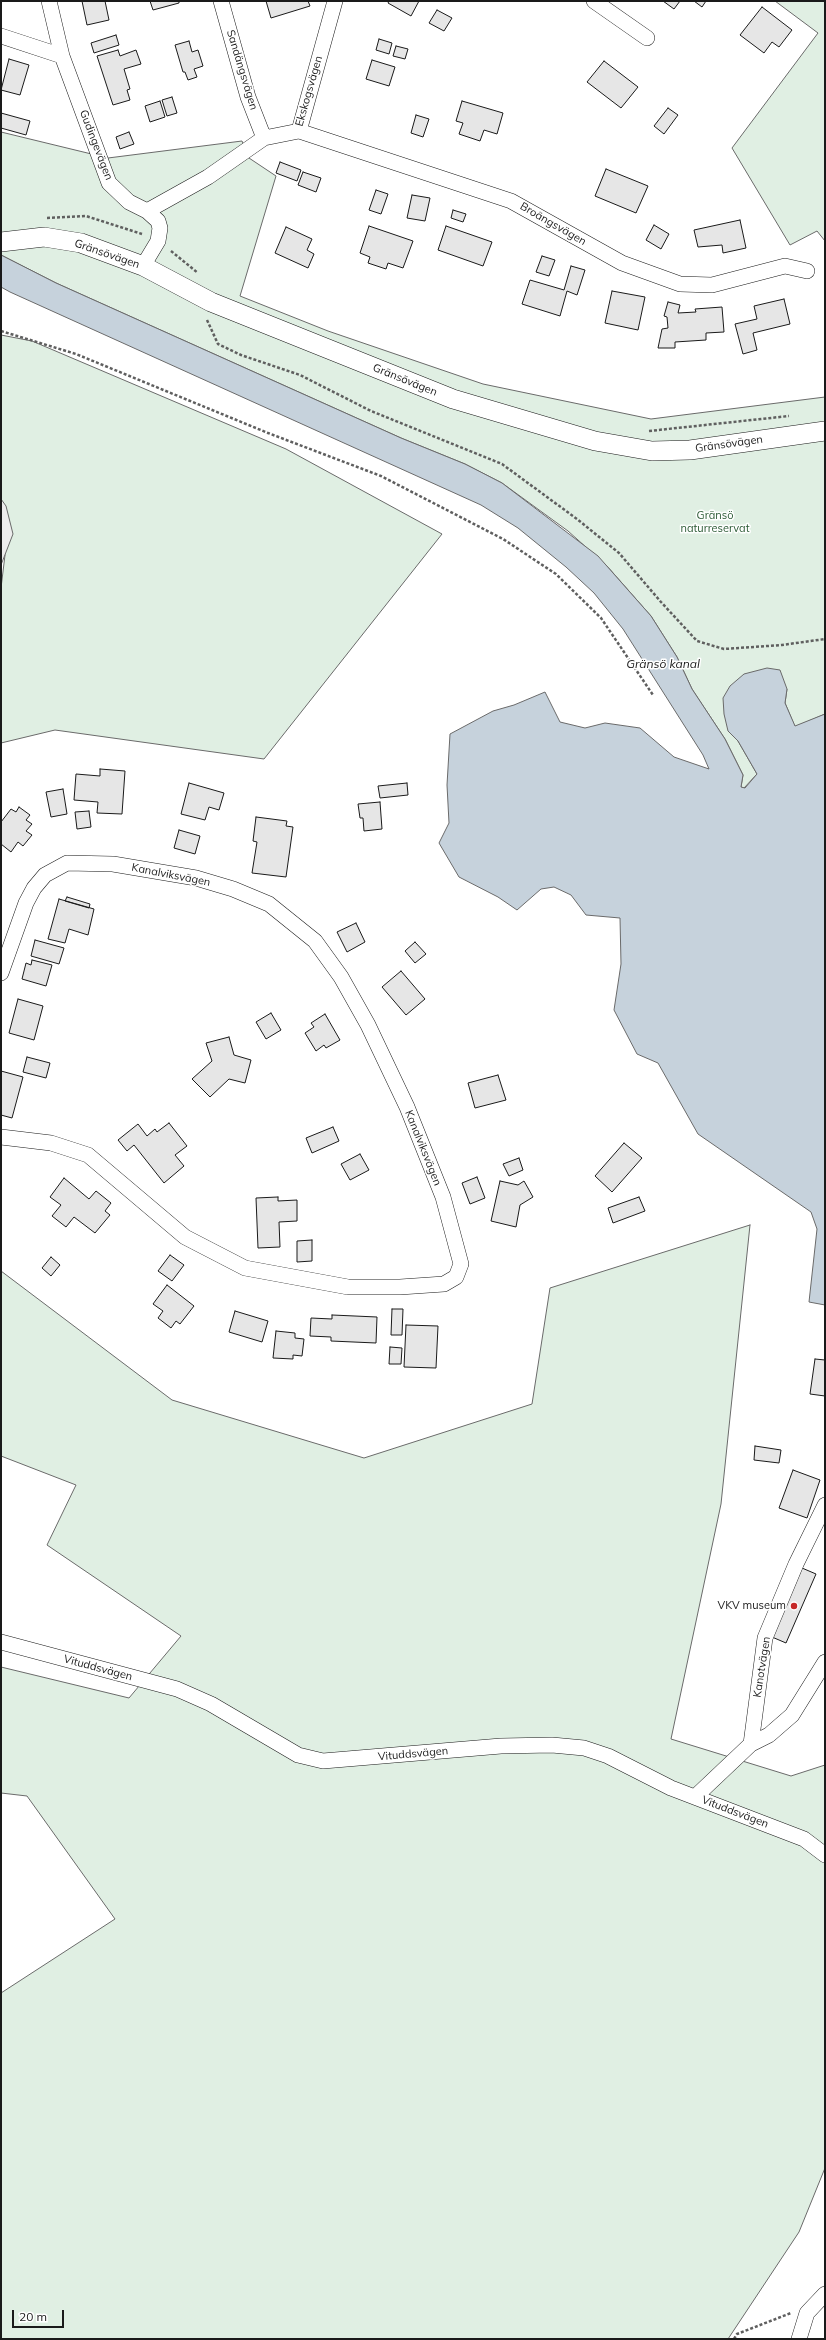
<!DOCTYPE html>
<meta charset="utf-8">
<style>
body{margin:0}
#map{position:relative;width:826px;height:2340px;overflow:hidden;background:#fff;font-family:Mulish,sans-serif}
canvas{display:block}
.frame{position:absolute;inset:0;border:2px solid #1a1a1a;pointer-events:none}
.scale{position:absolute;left:12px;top:2310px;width:52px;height:18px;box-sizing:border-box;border:2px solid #1a1a1a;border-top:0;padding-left:5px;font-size:12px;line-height:14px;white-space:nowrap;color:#1a1a1a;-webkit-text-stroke:3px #fff;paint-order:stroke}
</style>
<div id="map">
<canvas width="826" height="2340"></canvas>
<div class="frame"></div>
<div class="scale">20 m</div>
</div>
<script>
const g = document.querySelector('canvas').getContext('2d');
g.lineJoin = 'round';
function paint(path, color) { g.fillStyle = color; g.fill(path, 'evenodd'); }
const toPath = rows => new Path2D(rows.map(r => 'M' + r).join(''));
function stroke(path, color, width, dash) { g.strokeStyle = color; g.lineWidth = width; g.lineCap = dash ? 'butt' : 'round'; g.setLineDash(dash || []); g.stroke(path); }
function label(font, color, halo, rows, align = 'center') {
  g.font = font + ' Mulish,sans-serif'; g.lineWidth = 3; g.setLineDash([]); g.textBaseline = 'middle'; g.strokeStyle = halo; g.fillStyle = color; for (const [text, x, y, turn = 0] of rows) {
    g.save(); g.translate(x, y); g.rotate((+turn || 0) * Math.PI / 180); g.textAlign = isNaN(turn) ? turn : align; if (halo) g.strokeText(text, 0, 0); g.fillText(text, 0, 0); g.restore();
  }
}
const green = toPath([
 [775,1,825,1,825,241,817,231,790,245,732,148,818,33,775,1],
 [1,132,108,158,242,141,249,158,276,176,240,296,328,331,483,384,651,419,825,397,825,714,795,727,785,703,787,689,728,731,738,741,757,774,744,788,741,787,743,775,725,739,692,689,677,657,651,616,607,566,568,531,502,483,465,464,401,438,56,283,1,255,1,132],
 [1,335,32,341,286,449,442,534,264,759,55,730,1,743,1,588,5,555,1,544,1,335],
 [750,1225,721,1504,671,1739,791,1776,825,1765,825,2168,799,2232,728,2339,1,2339,1,1993,115,1919,27,1796,1,1793,1,1667,129,1698,181,1636,47,1545,76,1485,1,1456,1,1271,172,1400,364,1458,532,1404,550,1288,750,1225]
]);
paint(green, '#e0efe3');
stroke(green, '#6a6a6a', 1);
const parking = toPath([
 [1,499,6,506,13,534,1,565,1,499]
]);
paint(parking, '#ededed');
stroke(parking, '#6a6a6a', 1);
const water = toPath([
 [1,255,56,283,401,438,465,464,502,483,598,556,651,616,677,657,692,689,725,739,743,775,741,787,745,788,757,774,738,741,728,731,724,714,723,698,730,686,744,674,767,668,780,670,787,689,785,703,795,726,825,714,825,1305,809,1302,817,1229,811,1212,698,1134,658,1063,637,1054,614,1010,621,964,620,918,586,915,571,895,554,887,541,889,517,910,498,897,459,877,439,843,449,823,447,785,450,734,493,711,514,705,545,692,560,722,585,728,605,723,640,728,674,757,709,769,703,755,623,629,594,593,566,567,518,528,481,505,10,292,1,287,1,255]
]);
paint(water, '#c6d2dc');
stroke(water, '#6a6a6a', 1);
const building = toPath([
 [82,1,105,1,109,20,87,25,82,1],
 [150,1,179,1,179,3,153,10,150,1],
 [266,1,308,1,310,6,271,18,266,1],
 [389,1,419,1,411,16,388,3,389,1],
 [663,1,680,1,674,9,663,1],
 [694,1,706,1,702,7,694,1],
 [762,7,792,30,779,47,772,42,764,53,740,35,762,7],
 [437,10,452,18,444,31,429,23,437,10],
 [116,35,119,45,94,53,91,43,116,35],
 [379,39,392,43,389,54,376,50,379,39],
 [189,41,192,52,198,50,203,66,194,69,197,77,188,80,185,72,183,72,175,45,189,41],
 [396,46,408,49,405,59,393,56,396,46],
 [118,50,120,56,136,50,141,64,124,69,130,89,127,90,130,100,113,105,97,56,118,50],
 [9,59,29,65,20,95,1,90,9,59],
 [372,60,395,67,389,86,366,79,372,60],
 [604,61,638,87,621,108,587,82,604,61],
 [172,97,177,113,167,116,162,100,172,97],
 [160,101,165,117,150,122,145,106,160,101],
 [462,101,503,113,497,134,484,130,480,141,459,134,463,123,456,121,462,101],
 [668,108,678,115,664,134,654,126,668,108],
 [1,113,30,121,26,135,1,128,1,113],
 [416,115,429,119,423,137,411,133,416,115],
 [129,132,134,144,120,149,116,137,129,132],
 [280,162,301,170,297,181,276,173,280,162],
 [606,169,648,186,636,213,595,196,606,169],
 [303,172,321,178,316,192,298,185,303,172],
 [376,190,388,194,381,214,369,210,376,190],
 [412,195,430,198,425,221,407,218,412,195],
 [453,210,466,214,463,222,451,218,453,210],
 [740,220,746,248,723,253,722,245,698,247,694,230,740,220],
 [654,225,669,234,661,249,646,240,654,225],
 [369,226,413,241,403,268,388,263,386,269,368,263,370,257,360,253,369,226],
 [446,226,492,242,483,266,438,250,446,226],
 [286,227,312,239,307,250,314,254,308,268,275,253,286,227],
 [542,256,555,260,549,276,536,272,542,256],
 [571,266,585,270,577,295,567,291,560,316,522,304,530,280,564,290,571,266],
 [612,291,645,297,638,330,605,323,612,291],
 [784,299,790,324,753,333,757,350,743,354,735,324,757,319,754,306,784,299],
 [668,302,680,305,678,313,696,312,695,309,722,307,724,332,706,333,706,340,675,342,675,348,658,348,662,329,668,328,667,317,664,316,668,302],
 [100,769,125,771,122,814,97,813,98,802,74,800,76,774,100,776,100,769],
 [189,783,224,793,219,810,209,807,205,820,181,814,189,783],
 [407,783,408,795,380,798,378,786,407,783],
 [63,789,67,814,51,817,46,792,63,789],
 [380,802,382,829,364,831,363,818,360,818,358,804,380,802],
 [19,807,30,815,26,820,32,824,26,831,32,835,23,846,18,842,11,852,1,844,1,822,11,809,16,812,19,807],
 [89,811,91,827,77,829,75,812,89,811],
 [256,817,287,821,286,826,293,827,286,877,252,873,257,842,253,841,256,817],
 [179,830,200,836,195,854,174,848,179,830],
 [67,897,90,904,89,908,65,901,67,897],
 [59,899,94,909,88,935,69,929,65,943,48,939,59,899],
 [356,923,365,942,347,952,337,932,356,923],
 [35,940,64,948,59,964,31,956,35,940],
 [415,942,426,954,415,963,405,951,415,942],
 [32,960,52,965,46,986,22,979,26,963,31,965,32,960],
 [401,971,425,999,406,1015,382,987,401,971],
 [18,999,43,1006,34,1040,9,1033,18,999],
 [271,1013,281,1030,266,1039,256,1022,271,1013],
 [325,1014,340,1040,326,1048,324,1045,316,1051,305,1033,314,1027,311,1023,325,1014],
 [229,1037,234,1055,251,1060,245,1083,229,1079,210,1097,192,1079,212,1061,206,1043,229,1037],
 [27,1057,50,1063,46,1078,23,1072,27,1057],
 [1,1071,23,1077,12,1118,1,1115,1,1071],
 [498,1075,506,1100,475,1108,468,1083,498,1075],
 [169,1123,187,1146,175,1155,184,1166,164,1183,134,1145,127,1151,118,1140,138,1124,147,1136,155,1129,157,1132,169,1123],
 [333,1127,339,1141,312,1153,306,1138,333,1127],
 [624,1143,642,1158,612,1192,595,1176,624,1143],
 [360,1154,369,1170,350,1180,341,1164,360,1154],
 [519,1158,523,1170,509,1176,503,1164,519,1158],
 [477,1177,485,1198,470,1204,462,1183,477,1177],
 [64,1178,89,1199,96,1191,111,1203,105,1211,110,1215,95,1233,74,1217,66,1227,52,1216,61,1205,50,1197,64,1178],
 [500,1181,518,1185,524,1181,533,1197,520,1205,516,1227,491,1221,500,1181],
 [278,1197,278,1201,297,1200,297,1221,279,1222,280,1247,258,1248,256,1198,278,1197],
 [639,1197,645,1211,613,1223,608,1208,639,1197],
 [312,1240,312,1261,297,1262,297,1241,312,1240],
 [170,1255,184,1265,172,1281,158,1271,170,1255],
 [51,1257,60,1265,51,1276,42,1268,51,1257],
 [167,1285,194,1306,180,1324,176,1321,171,1328,158,1318,163,1311,153,1304,167,1285],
 [392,1309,403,1309,402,1335,391,1335,392,1309],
 [235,1311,268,1321,262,1342,229,1332,235,1311],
 [332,1315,377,1317,376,1343,331,1341,331,1337,310,1336,311,1318,332,1319,332,1315],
 [406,1325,438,1326,436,1368,404,1367,406,1325],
 [276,1331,295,1333,295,1338,304,1339,302,1356,293,1355,293,1359,273,1358,276,1331],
 [390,1347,402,1348,401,1364,389,1364,390,1347],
 [815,1359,825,1360,825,1396,810,1394,815,1359],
 [755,1446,781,1450,779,1463,754,1460,755,1446],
 [793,1470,820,1480,807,1518,779,1508,793,1470],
 [802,1568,816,1574,786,1643,772,1637,802,1568]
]);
paint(building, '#e6e6e6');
stroke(building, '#1a1a1a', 1);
const minor = toPath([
 [49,1,62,56,109,183,129,202,147,211,158,221,160,228,158,241,143,266],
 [221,1,248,97,264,138],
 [594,1,647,38],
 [1,36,62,56],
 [299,131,511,201,622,263,680,284,712,285,785,266,807,271],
 [147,211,208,177,264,138,299,131,335,1],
 [1,973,26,903,34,888,45,875,67,863,113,864,196,878,233,889,269,904,315,941,341,977,368,1025,407,1107,443,1197,461,1264,456,1277,444,1284,400,1287,348,1287,245,1268,185,1237,88,1155,51,1143,1,1137],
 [1,1642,177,1689,211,1704,298,1755,323,1761,501,1746,552,1745,584,1748,608,1756,671,1788,804,1839,825,1855],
 [751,1744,769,1735,792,1715,825,1662],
 [695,1797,751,1744,765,1638,796,1564,825,1505],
 [799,2339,807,2313,825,2294]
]);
const tertiary = toPath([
 [1,242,44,237,81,243,143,266,211,302,453,399,595,441,652,451,690,450,825,431]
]);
stroke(minor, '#1a1a1a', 16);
stroke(tertiary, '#1a1a1a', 20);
stroke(toPath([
 [47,218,86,216,142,234],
 [171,251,198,273],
 [207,320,218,344,241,355,300,375,371,411,502,464,577,519,619,553,661,602,697,641,724,649,782,645,825,639],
 [1,331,76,354,268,433,381,476,503,539,556,574,601,618,653,695],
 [649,431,789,416],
 [734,2339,737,2334,791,2313]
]), '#5f5f5f', 2.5, [3, 2]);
stroke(minor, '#fff', 15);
stroke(tertiary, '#fff', 19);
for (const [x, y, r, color] of [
 [794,1606,4,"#c62828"]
]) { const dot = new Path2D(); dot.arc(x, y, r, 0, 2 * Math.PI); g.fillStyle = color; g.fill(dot); stroke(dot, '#fff', 1.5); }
label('11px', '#1a1a1a', '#fff', [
 ["Sandängsvägen",242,70,73],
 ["Ekskogsvägen",309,91,-74],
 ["Gudingevägen",96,145,69],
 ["Broängsvägen",553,224,30],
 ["Gränsövägen",107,254,19],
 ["Gränsövägen",405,380,22],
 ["Gränsövägen",729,444,-8],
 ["Kanalviksvägen",171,875,11],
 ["Kanalviksvägen",423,1148,68],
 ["Kanotvägen",762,1667,-81],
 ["Vituddsvägen",98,1668,15],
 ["Vituddsvägen",413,1754,-5],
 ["Vituddsvägen",735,1812,21]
]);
label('11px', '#2b5a34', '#fff', [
 ["Gränsö",715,516],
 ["naturreservat",715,529]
]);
label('11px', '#1a1a1a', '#fff', [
 ["VKV museum",786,1606]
], 'right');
label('italic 12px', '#1a1a1a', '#fff', [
 ["Gränsö kanal",663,664]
]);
</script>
